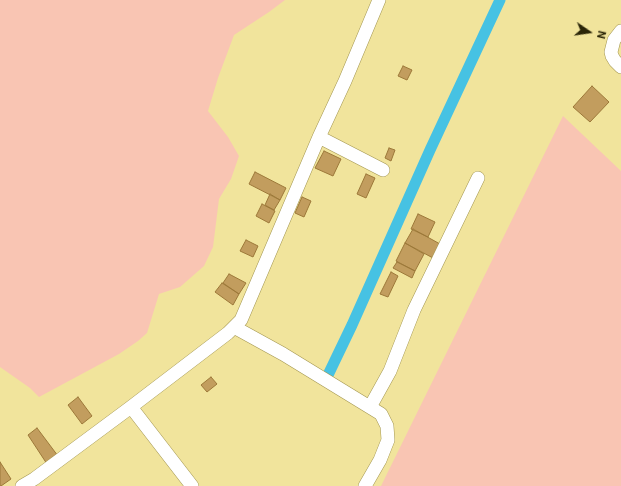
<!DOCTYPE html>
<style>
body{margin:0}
#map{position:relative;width:621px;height:486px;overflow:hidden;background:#f1e49c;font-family:Roboto,sans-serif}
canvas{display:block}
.north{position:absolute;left:569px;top:12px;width:40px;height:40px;-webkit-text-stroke:3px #f1e49c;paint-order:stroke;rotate:103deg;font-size:11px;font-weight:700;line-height:16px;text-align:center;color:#2b2608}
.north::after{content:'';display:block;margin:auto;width:14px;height:18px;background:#2b2608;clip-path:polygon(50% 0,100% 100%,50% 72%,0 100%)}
</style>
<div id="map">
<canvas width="621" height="486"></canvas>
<div class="north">N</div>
</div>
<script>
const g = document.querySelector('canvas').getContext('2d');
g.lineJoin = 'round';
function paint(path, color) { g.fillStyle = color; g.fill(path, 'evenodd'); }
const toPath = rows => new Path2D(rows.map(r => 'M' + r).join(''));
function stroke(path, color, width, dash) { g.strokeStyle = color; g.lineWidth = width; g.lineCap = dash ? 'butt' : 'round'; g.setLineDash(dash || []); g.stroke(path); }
paint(toPath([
 [0,0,285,0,269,12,234,35,218,78,208,111,228,137,239,156,231,179,219,199,213,247,204,266,180,287,159,294,147,333,138,341,119,354,39,397,30,388,0,367],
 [563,116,621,171,621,486,381,486]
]), '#f9c5b3');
stroke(toPath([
 [328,375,352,325,430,150,500,0]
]), '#46c2e3', 11);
const building = toPath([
 [403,66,412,70,407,80,398,76,403,66],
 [592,86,609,102,590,122,573,107,592,86],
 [389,148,395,150,391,161,385,158,389,148],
 [324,151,341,159,333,176,315,168,324,151],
 [255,172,286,188,280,200,249,184,255,172],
 [366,174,375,178,366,198,357,194,366,174],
 [270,194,280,200,274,210,265,205,270,194],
 [302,197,311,201,304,217,295,213,302,197],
 [262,204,275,211,269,223,256,216,262,204],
 [418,214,435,222,428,237,411,229,418,214],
 [413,229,440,244,433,258,405,243,413,229],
 [246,240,258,246,253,257,240,251,246,240],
 [405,243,424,254,415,271,396,261,405,243],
 [397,262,415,271,412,278,393,268,397,262],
 [391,272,398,276,388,297,380,294,391,272],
 [229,274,246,283,239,294,223,283,229,274],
 [222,283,239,294,233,305,215,292,222,283],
 [211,377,217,384,207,392,201,385,211,377],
 [78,397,92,416,82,424,68,405,78,397],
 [37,428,58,456,47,464,28,435,37,428],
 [0,462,11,479,1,486,0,486,0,462]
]);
paint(building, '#c29d5e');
stroke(building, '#9c7839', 1);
const minor = toPath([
 [621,31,614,40,611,52,612,56,615,61,621,67],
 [319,137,383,170],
 [234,327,283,354,381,414,387,426,388,440,380,460,365,486],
 [131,407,192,486],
 [370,407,390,371,414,310,478,178],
 [22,486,34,479,131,407,228,333,241,320,319,137,345,81,379,0]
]);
stroke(minor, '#a39650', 14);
stroke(minor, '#fff', 13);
</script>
